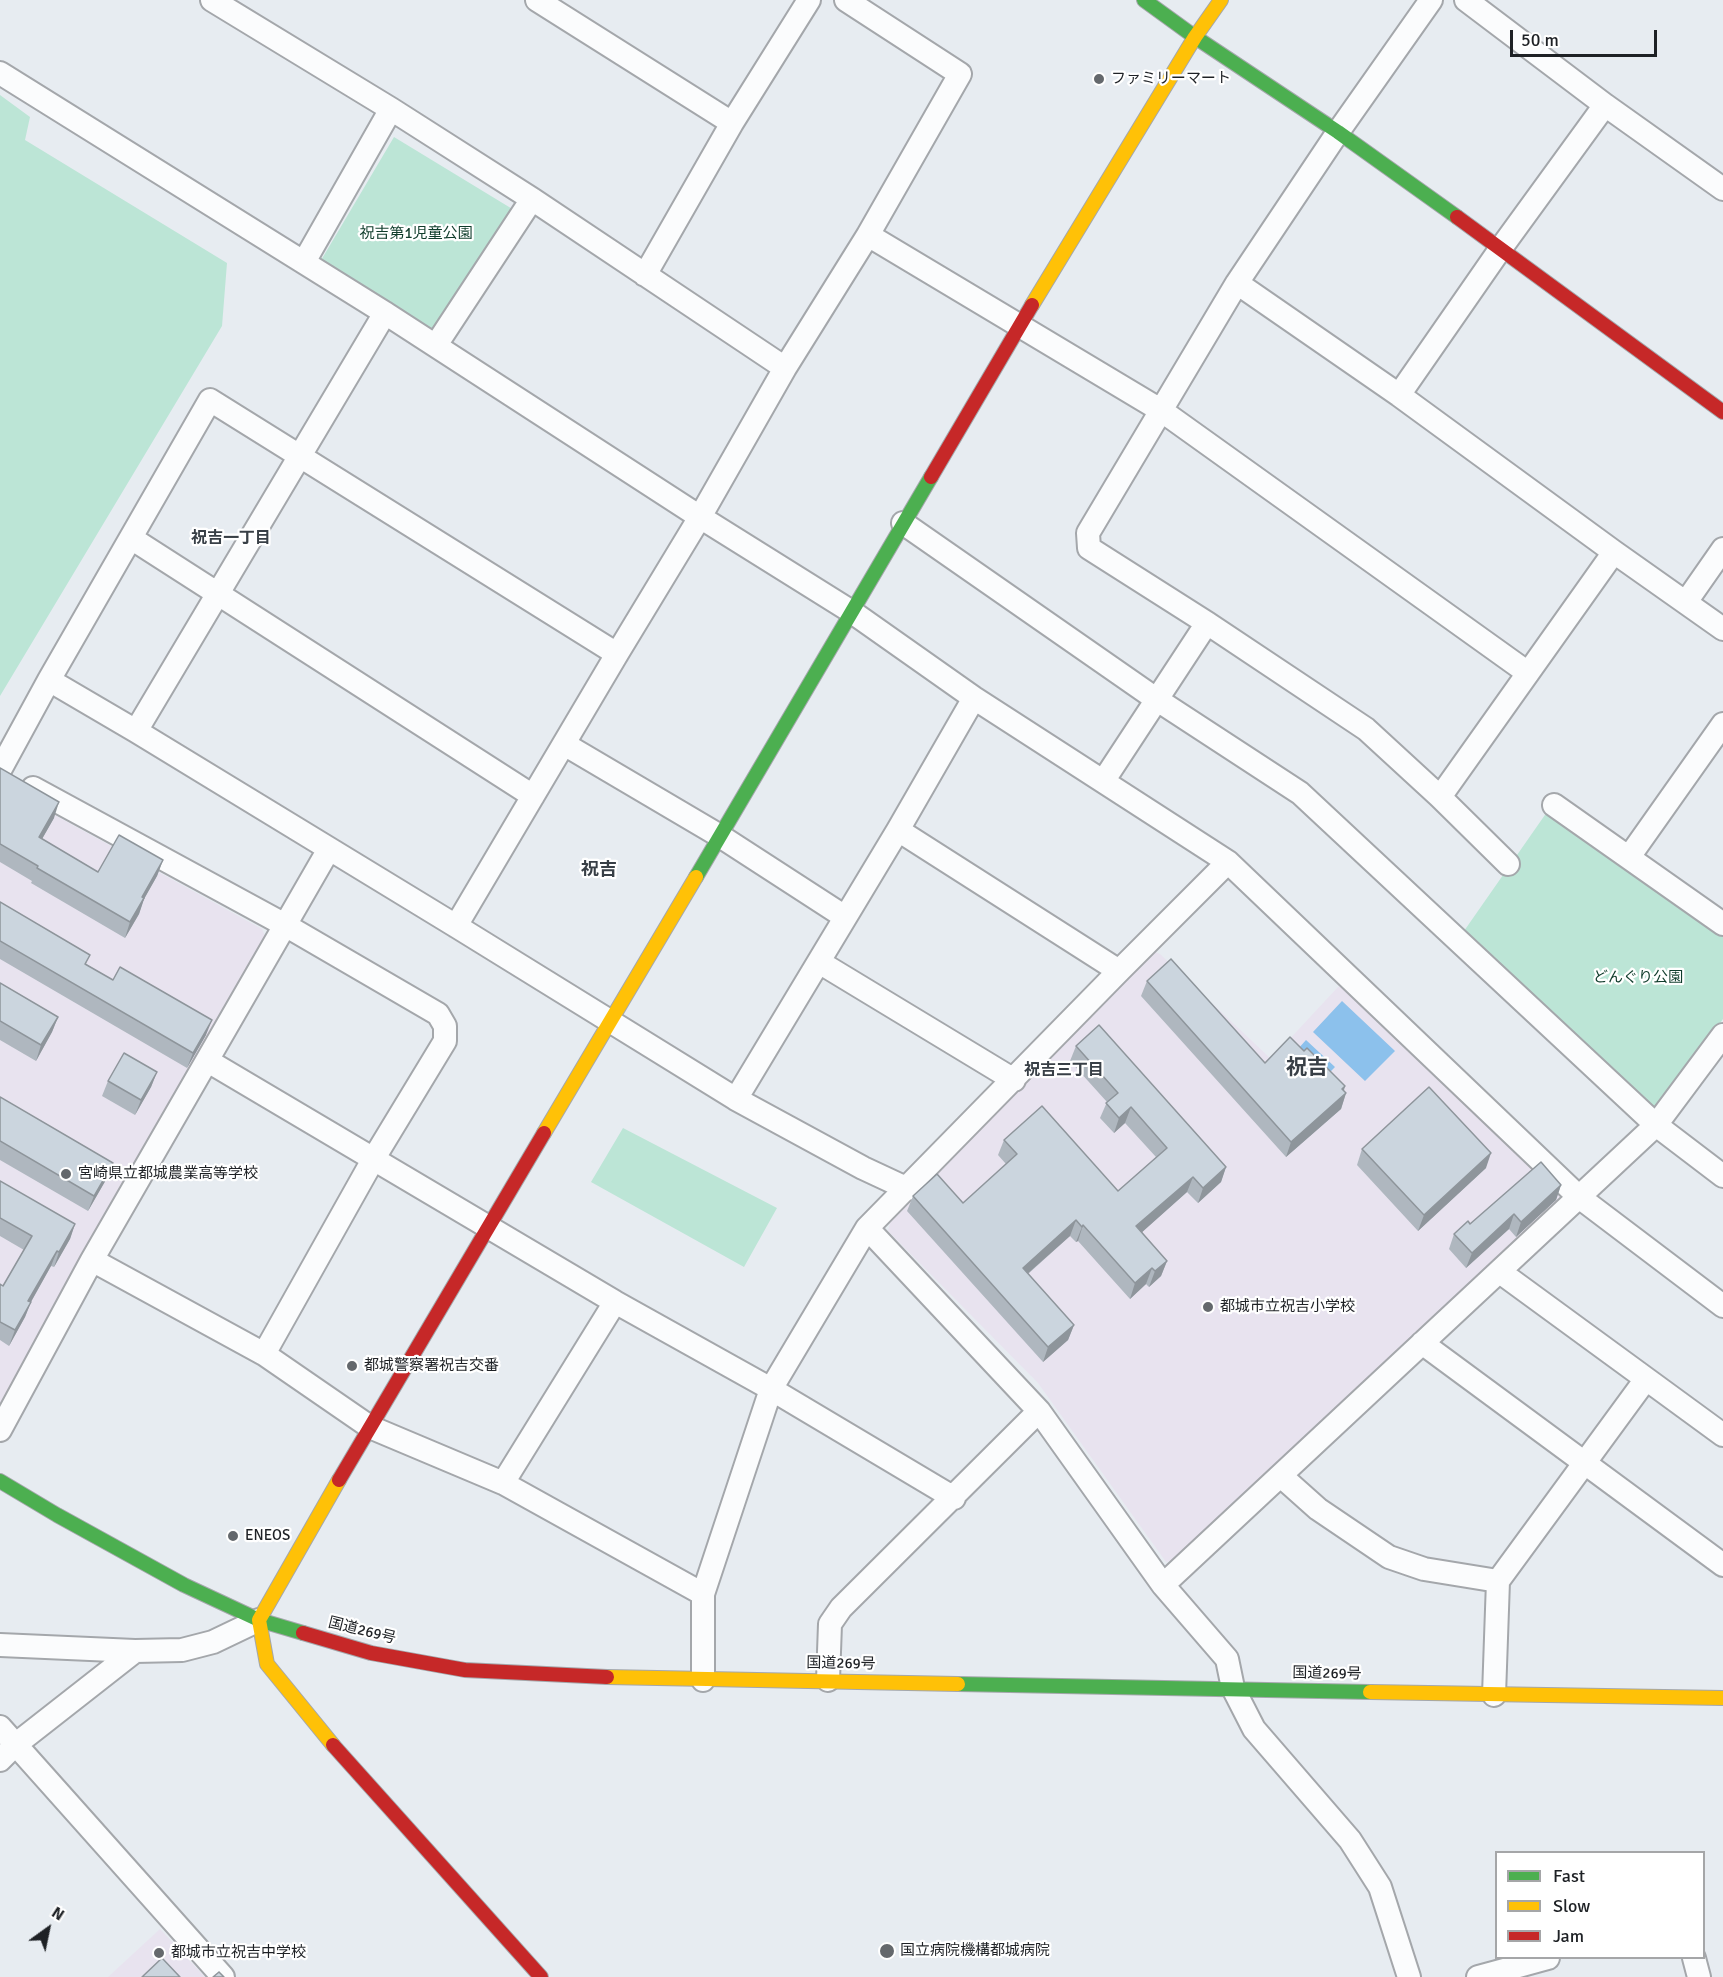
<!DOCTYPE html>
<meta charset="utf-8">
<style>
body{margin:0}
#map{position:relative;width:1723px;height:1977px;overflow:hidden;background:#e7ecf1;font-family:Signika,sans-serif}
canvas{display:block}
.legend{position:absolute;left:1495px;top:1851px;width:210px;height:108px;box-sizing:border-box;background:#fff;border:2px solid #a5a6a8;margin:0;padding:8px 10px;list-style:none;font-size:18px;color:#1e2125}
.legend li{display:flex;align-items:center;gap:12px;height:30px}
.legend b{width:30px;border:2px solid #a5a6a8}
.north{position:absolute;left:18px;top:1899px;width:60px;height:60px;-webkit-text-stroke:4px #fff;paint-order:stroke;rotate:33deg;font-size:16px;font-weight:700;line-height:24px;text-align:center;color:#1e2125}
.north::after{content:'';display:block;margin:auto;width:21px;height:27px;background:#1e2125;clip-path:polygon(50% 0,100% 100%,50% 72%,0 100%)}
.scale{position:absolute;left:1510px;top:30px;width:147px;height:27px;box-sizing:border-box;border:3px solid #1e2125;border-top:0;padding-left:8px;font-size:18px;line-height:21px;white-space:nowrap;color:#1e2125;-webkit-text-stroke:4px #fff;paint-order:stroke}
</style>
<div id="map">
<canvas width="1723" height="1977"></canvas>
<ul class="legend">
<li><b style="height:8px;background:#4caf50"></b>Fast</li>
<li><b style="height:8px;background:#ffc107"></b>Slow</li>
<li><b style="height:8px;background:#c62828"></b>Jam</li>
</ul>
<div class="north">N</div>
<div class="scale">50 m</div>
</div>
<script>
const g = document.querySelector('canvas').getContext('2d');
g.lineJoin = 'round';
function paint(path, color) { g.fillStyle = color; g.fill(path, 'evenodd'); }
const toPath = rows => new Path2D(rows.map(r => 'M' + r).join(''));
function stroke(path, color, width, dash) { g.strokeStyle = color; g.lineWidth = width; g.lineCap = dash ? 'butt' : 'round'; g.setLineDash(dash || []); g.stroke(path); }
function label(font, color, halo, rows, align = 'center') {
  g.font = font + ' Signika,"Noto Sans JP",sans-serif'; g.lineWidth = 4.5; g.setLineDash([]); g.textBaseline = 'middle'; g.strokeStyle = halo; g.fillStyle = color; for (const [text, x, y, turn = 0] of rows) {
    g.save(); g.translate(x, y); g.rotate((+turn || 0) * Math.PI / 180); g.textAlign = isNaN(turn) ? turn : align; if (halo) g.strokeText(text, 0, 0); g.fillText(text, 0, 0); g.restore();
  }
}
paint(toPath([
 [0,785,262,929,266,939,0,1409],
 [1151,950,1160,954,1271,1059,1338,987,1346,985,1564,1192,1563,1205,1186,1556,1166,1562,1038,1383,888,1231,892,1216],
 [160,1929,205,1977,108,1977]
]), '#e8e3ef');
paint(toPath([
 [0,95,30,117,25,140,227,263,222,326,0,696],
 [394,137,514,210,432,337,320,262],
 [1547,812,1723,936,1723,1019,1666,1102,1654,1107,1464,931],
 [623,1128,777,1208,744,1267,591,1182]
]), '#bce5d6');
paint(toPath([
 [1342,1001,1395,1051,1365,1081,1313,1032],
 [1306,1040,1335,1067,1326,1076,1298,1049]
]), '#8cc1ec');
const street = toPath([
 [212,0,391,109,532,199,785,368],
 [537,0,732,123],
 [1431,0,1338,132,1237,283,1088,533,1089,548,1207,623,1366,729,1440,797,1508,864],
 [1466,0,1605,105,1723,189],
 [0,73,385,313,700,517,852,612,974,698,1228,862,1579,1197,1723,1306],
 [868,235,1162,411,1528,673],
 [304,262,391,109],
 [645,275,732,123,809,0],
 [1237,283,1399,395,1614,552,1723,629],
 [436,345,532,199],
 [1399,395,1501,248,1605,105],
 [903,523,1156,699,1300,793,1656,1125,1723,1176],
 [131,538,533,796],
 [1686,602,1723,549],
 [49,680,136,731,456,926,736,1099,863,1168,908,1189],
 [136,731,385,313],
 [564,744,720,836,845,917],
 [0,770,49,680,210,400,617,654],
 [1104,780,1207,623],
 [33,788,285,925,438,1014,445,1026,445,1041,374,1158,264,1354],
 [1440,797,1614,552],
 [1554,805,1723,924],
 [898,830,1119,971],
 [1629,857,1723,724],
 [456,926,617,654,700,517,785,368,868,235,960,74,846,0],
 [819,962,1014,1080],
 [208,1061,615,1302,771,1389,954,1498],
 [736,1099,898,830,974,698],
 [867,1228,1039,1411,1163,1585,1227,1659,1233,1688,1254,1729,1350,1840,1380,1887,1409,1977],
 [92,1260,264,1354,370,1427,503,1483,703,1594],
 [1500,1272,1723,1435],
 [1422,1343,1723,1565],
 [0,1430,92,1260,329,849],
 [1281,1476,1318,1509,1389,1557,1424,1569,1498,1581,1646,1379],
 [503,1483,615,1302],
 [1163,1585,1656,1125,1723,1035],
 [0,1645,135,1651,182,1650,213,1642,259,1620],
 [703,1680,703,1594,771,1389,867,1228,1119,971,1228,862],
 [828,1680,830,1624,841,1608,1039,1411],
 [1494,1695,1498,1581],
 [0,1727,223,1977],
 [0,1760,15,1745,135,1651],
 [1694,1958,1699,1977],
 [1478,1977,1548,1958]
]);
const fast = toPath([
 [1144,0,1195,37,1338,132,1457,217],
 [696,877,931,477],
 [0,1481,57,1515,184,1585,259,1620,303,1633],
 [958,1684,1370,1692]
]);
const slow = toPath([
 [1032,305,1195,37,1221,0],
 [544,1133,696,877],
 [607,1677,958,1684],
 [1370,1692,1723,1698],
 [333,1745,267,1664,259,1620,339,1480]
]);
const jam = toPath([
 [1457,217,1723,412],
 [931,477,1032,305],
 [339,1480,544,1133],
 [303,1633,371,1653,465,1670,607,1677],
 [333,1745,541,1977]
]);
stroke(street, '#a4a7ab', 26);
stroke(fast, '#a4a7ab', 16);
stroke(slow, '#a4a7ab', 16);
stroke(jam, '#a4a7ab', 16);
stroke(street, '#fbfcfd', 22);
stroke(fast, '#4caf50', 14);
stroke(slow, '#ffc107', 14);
stroke(jam, '#c62828', 14);
paint(toPath([
 [0,768,54,818,42,839,98,872,163,860,157,876,144,899,139,914,125,938,31,883,32,881,0,862],
 [0,902,90,955,86,964,206,1035,187,1068,0,959],
 [1147,981,1265,1063,1304,1051,1345,1086,1344,1091,1346,1093,1341,1109,1286,1157,1141,996],
 [0,983,58,1017,52,1032,36,1061,0,1040],
 [1076,1046,1226,1167,1221,1182,1198,1203,1187,1192,1142,1232,1167,1261,1161,1276,1149,1287,1146,1284,1130,1299,1078,1241,1076,1242,1070,1236,1028,1274,1074,1325,1068,1340,1043,1362,907,1211,913,1196,963,1203,1006,1164,998,1155,1004,1140,1118,1191,1156,1157,1125,1123,1114,1133,1100,1118,1107,1102,1070,1061],
 [157,1072,151,1087,135,1115,102,1096,108,1081],
 [0,1097,113,1163,107,1178,88,1211,0,1160],
 [1362,1149,1486,1168,1418,1231,1357,1165],
 [0,1181,75,1224,70,1239,54,1267,51,1266,31,1302,25,1317,9,1346,0,1340,0,1284,3,1286,24,1250,0,1236],
 [1561,1185,1556,1200,1516,1237,1509,1229,1466,1268,1449,1249,1454,1234,1470,1224]
]), '#afb7bf');
paint(toPath([
 [59,802,54,818,34,853,39,837],
 [163,860,157,876,144,899,139,914,125,938,130,922,142,897],
 [58,1017,52,1032,36,1061,41,1045],
 [212,1020,206,1035,187,1068,193,1053],
 [157,1072,151,1087,135,1115,141,1100],
 [1345,1086,1341,1098,1346,1093,1341,1109,1286,1157,1291,1142],
 [1131,1107,1125,1123,1114,1133,1119,1118],
 [1491,1153,1486,1168,1418,1231,1424,1215],
 [113,1163,107,1178,88,1211,94,1196],
 [1226,1167,1221,1182,1198,1203,1203,1188],
 [1193,1177,1187,1192,1131,1242,1136,1226],
 [1561,1185,1556,1200,1516,1237,1521,1222],
 [1514,1214,1509,1229,1466,1268,1472,1253],
 [1076,1220,1070,1236,1017,1283,1023,1268],
 [75,1224,70,1239,54,1267,59,1252],
 [1083,1225,1078,1241,1076,1242,1082,1227],
 [57,1251,51,1266,23,1316,28,1301],
 [1167,1261,1161,1276,1149,1287,1155,1271],
 [1152,1268,1146,1284,1130,1299,1135,1283],
 [31,1302,25,1317,9,1346,15,1330],
 [1074,1325,1068,1340,1043,1362,1048,1347]
]), '#8e959b');
const building = toPath([
 [0,768,59,802,39,837,98,872,119,835,163,860,142,897,144,898,130,922,37,868,38,866,0,844,0,768],
 [0,902,90,955,85,964,113,980,120,967,212,1020,193,1053,0,941,0,902],
 [1171,959,1265,1063,1290,1037,1304,1051,1307,1048,1345,1086,1342,1089,1346,1093,1291,1142,1147,981,1171,959],
 [0,983,58,1017,41,1045,0,1021,0,983],
 [1099,1025,1226,1167,1203,1188,1193,1177,1136,1226,1167,1261,1155,1271,1152,1268,1135,1283,1083,1225,1082,1227,1076,1220,1023,1268,1074,1325,1048,1347,913,1196,937,1174,963,1203,1017,1154,1004,1140,1042,1106,1118,1191,1167,1148,1131,1107,1119,1118,1106,1103,1118,1093,1076,1046,1099,1025],
 [124,1053,157,1072,141,1100,108,1081,124,1053],
 [1429,1087,1491,1153,1424,1215,1362,1149,1429,1087],
 [0,1097,113,1163,94,1196,0,1141,0,1097],
 [1541,1162,1561,1185,1521,1222,1514,1214,1472,1253,1454,1234,1468,1221,1470,1224,1541,1162],
 [0,1181,75,1224,59,1252,57,1251,28,1301,31,1302,15,1330,0,1322,0,1284,3,1286,32,1236,0,1218,0,1181],
 [162,1958,180,1977,142,1977,162,1958],
 [219,1972,224,1977,213,1977,219,1972]
]);
paint(building, '#cbd5de');
stroke(building, '#8e959b', 1.5);
for (const [x, y, r, color] of [
 [1099,79,6,"#64686c"],
 [66,1174,6,"#64686c"],
 [1208,1307,6,"#64686c"],
 [352,1366,6,"#64686c"],
 [233,1536,6,"#64686c"],
 [887,1951,8,"#64686c"],
 [159,1953,6,"#64686c"]
]) { const dot = new Path2D(); dot.arc(x, y, r, 0, 2 * Math.PI); g.fillStyle = color; g.fill(dot); stroke(dot, '#fff', 2); }
label('15px', '#1e2125', '#fff', [
 ["ファミリーマート",1111,79],
 ["宮崎県立都城農業高等学校",78,1174],
 ["都城市立祝吉小学校",1220,1307],
 ["都城警察署祝吉交番",364,1366],
 ["ENEOS",245,1536],
 ["国立病院機構都城病院",900,1951],
 ["都城市立祝吉中学校",171,1953]
], 'left');
label('15px', '#0f3c2b', '#fff', [
 ["祝吉第1児童公園",416,234],
 ["どんぐり公園",1638,978]
]);
label('15px', '#1e2125', '#fff', [
 ["国道269号",362,1631,14],
 ["国道269号",841,1664,1],
 ["国道269号",1327,1674,1]
]);
label('bold 16px', '#383f46', '#fff', [
 ["祝吉一丁目",231,539],
 ["祝吉三丁目",1064,1071]
]);
label('bold 18px', '#383f46', '#fff', [
 ["祝吉",599,870]
]);
label('bold 21px', '#383f46', '#fff', [
 ["祝吉",1307,1068]
]);
</script>
